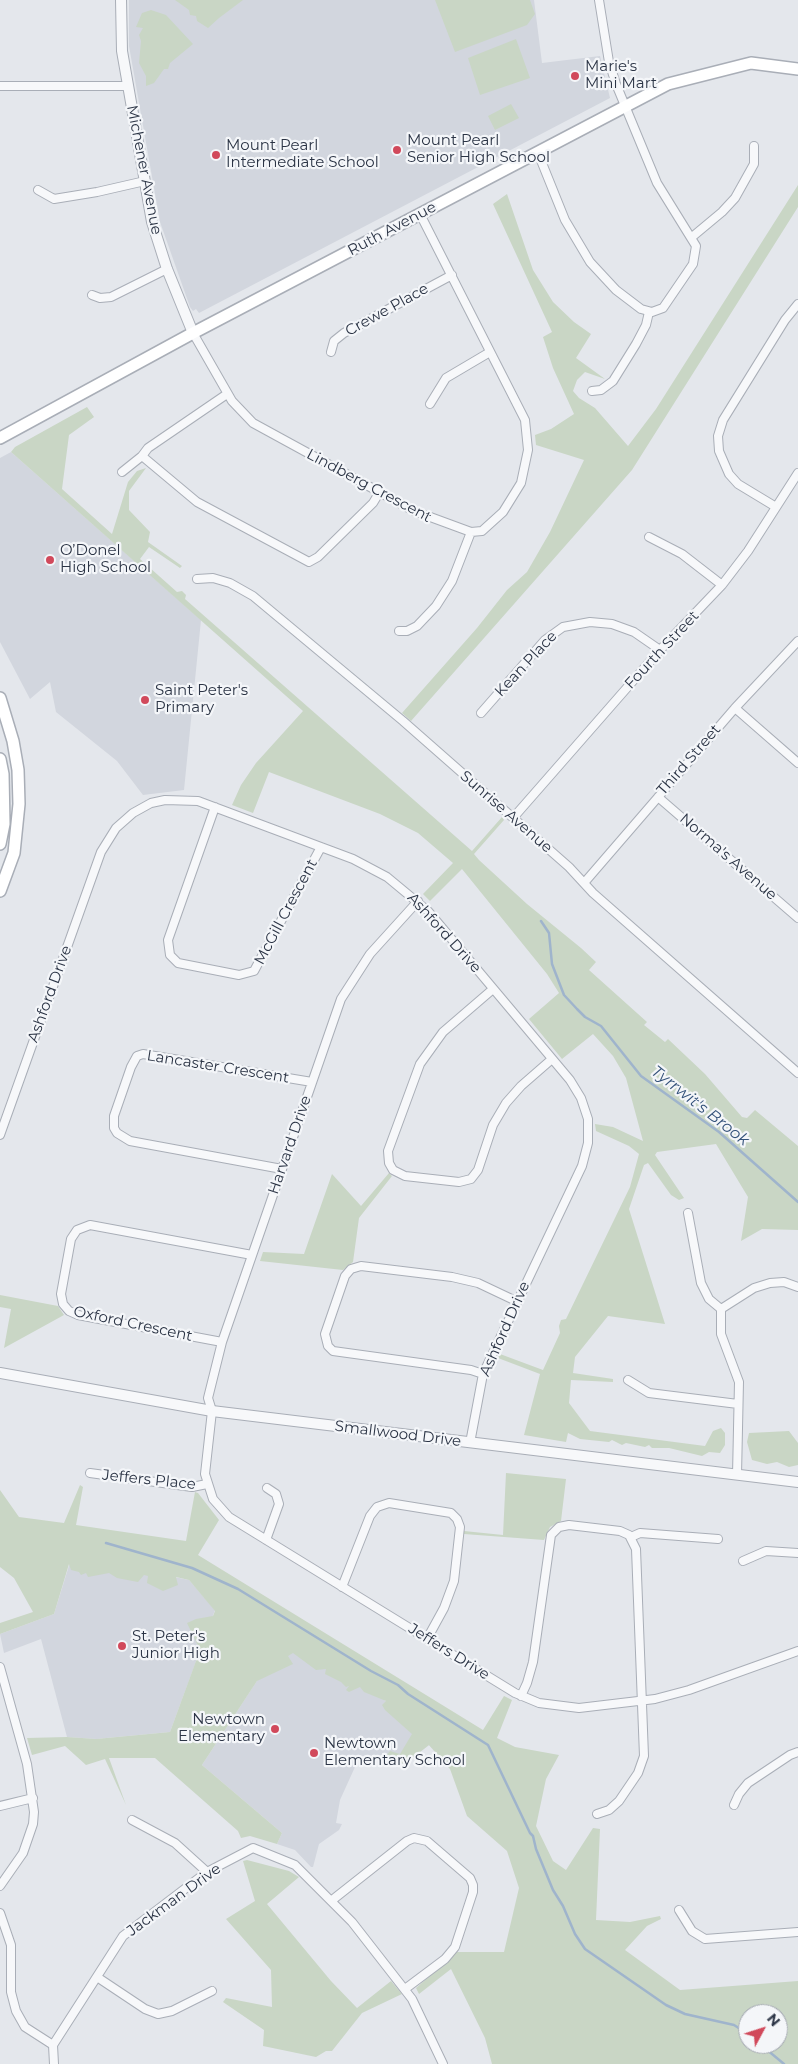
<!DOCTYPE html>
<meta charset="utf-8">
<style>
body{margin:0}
#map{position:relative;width:798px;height:2064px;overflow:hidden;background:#e4e7ec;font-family:Montserrat,sans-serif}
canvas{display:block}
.north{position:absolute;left:738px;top:2004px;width:50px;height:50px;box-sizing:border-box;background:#f4f6f9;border:1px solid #a4a8b1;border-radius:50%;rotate:50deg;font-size:14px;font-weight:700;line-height:20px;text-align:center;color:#2b3445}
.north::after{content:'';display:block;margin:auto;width:18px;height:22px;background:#d1495b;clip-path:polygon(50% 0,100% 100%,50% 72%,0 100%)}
</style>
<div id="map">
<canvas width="798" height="2064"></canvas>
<div class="north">N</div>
</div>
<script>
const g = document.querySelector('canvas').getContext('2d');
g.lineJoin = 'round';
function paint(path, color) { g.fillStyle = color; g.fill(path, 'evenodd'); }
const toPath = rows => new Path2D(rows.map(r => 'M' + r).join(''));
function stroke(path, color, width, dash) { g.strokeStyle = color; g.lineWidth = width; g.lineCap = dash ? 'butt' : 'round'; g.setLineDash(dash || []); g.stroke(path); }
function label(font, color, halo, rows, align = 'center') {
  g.font = font + ' Montserrat,sans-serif'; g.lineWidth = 4.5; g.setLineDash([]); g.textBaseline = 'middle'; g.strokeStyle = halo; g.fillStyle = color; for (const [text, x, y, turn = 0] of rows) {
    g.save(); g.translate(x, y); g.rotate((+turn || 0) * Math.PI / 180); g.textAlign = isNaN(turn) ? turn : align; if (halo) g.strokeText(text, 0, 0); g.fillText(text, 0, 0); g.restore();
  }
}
paint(toPath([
 [129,0,534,0,542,63,600,56,610,98,199,313,196,309,193,311,190,307,160,222,129,46],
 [11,452,201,620,184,790,143,795,117,761,56,712,50,682,30,699,0,642,0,458],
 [72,1556,189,1580,215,1610,170,1732,96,1739,67,1737,41,1639,4,1653,0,1634,54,1614],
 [285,1638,440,1735,450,1769,429,1745,406,1763,400,1764,360,1756,340,1800,336,1823,342,1824,339,1830,319,1844,313,1867,311,1867,295,1850,277,1844,282,1833,202,1765]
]), '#d2d6de');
paint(toPath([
 [175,0,243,0,219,18,208,28,197,21,196,16,190,15,189,10],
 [435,0,530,0,535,14,527,25,455,52],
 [151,10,166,15,193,44,170,63,168,69,164,69,154,83,146,86,146,76,139,63,141,41,139,35,143,28,136,27,142,13],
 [516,39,530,78,480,95,468,58],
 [511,104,519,118,495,130,488,116],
 [798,185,798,207,632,470,411,721,402,713,477,628,507,590,527,572,550,532,584,460,536,445,535,435,551,429,574,414,553,368,543,337,552,332,493,204,507,194,533,270,553,302,574,322,591,334,576,358,605,379,585,372,577,380,573,391,579,398,595,408,628,446,656,409],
 [87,407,94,417,69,435,62,489,112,534,128,482,137,471,146,468,129,491,129,510,150,532,148,542,182,566,180,568,149,547,140,559,177,592,182,591,186,595,185,599,472,851,502,817,504,820,474,854,479,860,527,904,581,948,596,962,589,970,647,1022,644,1025,665,1042,668,1039,705,1074,742,1117,747,1118,755,1110,798,1146,798,1230,762,1229,741,1241,748,1197,716,1144,657,1152,655,1155,684,1198,679,1200,671,1195,648,1163,644,1165,629,1209,665,1324,608,1316,575,1357,573,1373,613,1379,613,1382,571,1380,569,1403,590,1431,705,1446,713,1431,721,1428,725,1433,725,1445,720,1453,709,1452,702,1456,669,1448,652,1448,649,1445,645,1447,626,1443,622,1445,612,1440,609,1442,580,1439,568,1433,566,1442,524,1435,540,1374,498,1358,500,1354,543,1370,560,1333,559,1326,561,1320,566,1319,630,1187,639,1154,629,1146,596,1131,595,1124,613,1127,643,1141,626,1078,613,1056,593,1034,562,1059,529,1019,559,993,547,974,462,869,430,901,423,894,453,863,418,833,380,814,269,772,253,813,232,805,241,785,256,763,303,711,11,452,15,447],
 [389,1173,392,1176,359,1218,353,1262,343,1270,260,1261,263,1252,304,1254,332,1174,361,1206],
 [0,1295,58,1306,64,1315,4,1348,11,1309,0,1307],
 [789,1431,798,1443,798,1465,789,1467,777,1462,767,1464,752,1460,747,1442,749,1433],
 [506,1473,566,1479,561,1521,550,1527,544,1540,464,1534,464,1531,503,1535],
 [80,1485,83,1487,76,1525,186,1541,195,1492,198,1493,219,1520,198,1555,483,1730,504,1696,512,1700,497,1738,515,1747,559,1755,546,1779,536,1826,553,1861,566,1870,593,1828,600,1829,596,1920,630,1922,660,1916,661,1919,647,1926,625,1950,680,1990,798,1981,798,2064,492,2064,485,2038,451,1969,419,1994,416,1988,457,1952,504,1952,519,1888,507,1851,467,1816,450,1769,429,1745,406,1763,392,1764,386,1760,386,1756,390,1751,400,1754,412,1734,385,1710,382,1705,386,1701,364,1692,360,1687,349,1692,346,1690,349,1686,346,1687,341,1682,325,1674,326,1669,316,1670,293,1653,288,1656,293,1664,257,1681,202,1765,282,1833,277,1844,250,1836,241,1838,238,1831,155,1758,109,1758,126,1805,105,1759,86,1765,65,1746,32,1755,27,1738,67,1737,96,1739,170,1732,200,1650,187,1623,196,1619,213,1616,215,1611,189,1580,176,1577,178,1585,163,1591,147,1583,148,1576,144,1575,138,1582,117,1578,109,1573,88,1577,86,1573,81,1575,79,1572,71,1570,69,1564,54,1614,0,1634,0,1623,33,1612,14,1578,0,1567,0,1490,19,1517,64,1523],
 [748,2014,778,2014,778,2044,748,2044],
 [247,1860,289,1871,299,1877,267,1904,331,1981,357,2008,391,1981,402,1994,362,2013,332,2051,326,2051,316,2057,263,2046,264,2030,223,2002,226,1998,272,2007,271,1970,226,1919,255,1901,243,1861]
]), '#c9d6c5');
stroke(toPath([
 [541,921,549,933,552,964,564,995,577,1009,585,1017,601,1026,641,1076,719,1132,798,1202],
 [106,1543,192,1568,238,1589,371,1671,398,1685,408,1694,488,1745,530,1833,533,1836,536,1849,553,1890,563,1906,575,1934,585,1949,666,2005,685,2014,734,2025,748,2034],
 [760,2044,784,2064]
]), '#9fb4cc', 2.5);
const minor = toPath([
 [0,86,128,86],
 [538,153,565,220,590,262,616,290,641,309,652,312,663,308,693,264,696,246,657,183,616,84,609,62,599,0],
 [38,190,54,199,97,192,145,181],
 [692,237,722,212,735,198,754,164,754,146],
 [92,295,100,298,111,297,167,269],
 [193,333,232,401,253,423,414,511,471,532,482,531,503,512,521,483,528,450,525,420,420,214],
 [331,352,334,341,344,333,452,275],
 [592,391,601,390,613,381,636,344,646,325,649,312],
 [227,394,148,448,142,456,197,502,309,562,318,557,373,503,379,493],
 [430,404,446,378,490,352],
 [122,472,142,456],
 [776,507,738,484,729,474,719,451,718,436,723,420,785,320,798,304],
 [649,537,682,554,722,585],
 [197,579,213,578,230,583,253,596,403,721,569,867,593,893,798,1073],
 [399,631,407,631,417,626,436,606,452,581,471,532],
 [735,708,798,763],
 [481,713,545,640,563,627,590,622,612,624,634,632,660,650],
 [658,797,798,918],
 [215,807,168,940,170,955,178,963,239,975,254,971,321,847],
 [513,818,660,650,722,585,748,551,798,473],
 [584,883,735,708,798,641],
 [418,901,370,954,341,999,222,1342,208,1398,212,1411,205,1474,213,1499,229,1517,515,1693,539,1703,579,1708,655,1699,689,1690,798,1651],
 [493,989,443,1032,420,1064,388,1151,389,1163,393,1170,405,1176,459,1182,471,1179,478,1170,493,1125,506,1103,521,1086,552,1059],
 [0,1135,101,852,116,828,133,813,151,803,165,800,198,801,353,859,387,877,428,911,570,1080,581,1098,588,1119,588,1143,582,1166,483,1374,470,1443],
 [282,1169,130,1141,117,1133,114,1128,114,1116,131,1067,137,1056,143,1054,312,1082],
 [688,1213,701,1283,709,1299,721,1309],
 [222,1342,78,1315,69,1311,63,1304,61,1294,71,1239,77,1230,90,1225,252,1255],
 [483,1374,471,1370,333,1351,328,1346,325,1334,345,1276,351,1269,361,1266,452,1277,478,1283,516,1301],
 [628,1380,649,1393,738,1404],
 [90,1473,192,1487,207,1484],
 [737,1475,739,1382,721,1334,721,1309,754,1288,770,1283,784,1282,798,1287],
 [631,1537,640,1533,718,1539],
 [266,1540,279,1504,276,1494,267,1488],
 [743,1561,766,1551,798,1553],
 [342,1587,370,1516,377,1507,389,1503,451,1513,457,1519,460,1527,454,1581,444,1608,427,1639],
 [0,1667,27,1764,34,1812,33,1824,23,1853,0,1886],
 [521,1696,527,1683,533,1662,551,1535,559,1527,569,1525,620,1531,629,1535,636,1549,644,1756,638,1773,619,1801,609,1810,597,1814],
 [734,1805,739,1794,748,1783,790,1755,798,1752],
 [0,1806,33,1798],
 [132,1820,175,1843,207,1872],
 [331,1901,407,1841,414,1838,427,1841,470,1878,473,1885,473,1892,455,1947,445,1959,405,1989],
 [679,1910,692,1931,705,1939,798,1932],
 [0,1913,11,1945,11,1992,16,2011,25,2027,53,2045],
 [97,1977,145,2009,158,2014,172,2011,212,1991],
 [54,2064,53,2045,123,1936,207,1872,253,1848,295,1865,352,1922,412,1999,443,2064]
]);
const tertiary = toPath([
 [121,0,122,51,152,222,167,269,193,333],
 [0,1373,212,1411,798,1482]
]);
const secondary = toPath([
 [0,438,193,333,668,84,751,63,798,69],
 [0,698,13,741,18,770,19,804,14,853,0,891],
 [0,759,3,774,4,824,0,844]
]);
stroke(minor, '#a9aeb7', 10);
stroke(tertiary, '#a9aeb7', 12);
stroke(secondary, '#a9aeb7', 14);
stroke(minor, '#f7f8fa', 8);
stroke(tertiary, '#f7f8fa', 10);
stroke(secondary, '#fff', 11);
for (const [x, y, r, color] of [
 [575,76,5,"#d1495b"],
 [397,150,5,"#d1495b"],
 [216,155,5,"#d1495b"],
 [50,560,5,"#d1495b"],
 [145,700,5,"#d1495b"],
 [122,1646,5,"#d1495b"],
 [275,1729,5,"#d1495b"],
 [314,1753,5,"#d1495b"]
]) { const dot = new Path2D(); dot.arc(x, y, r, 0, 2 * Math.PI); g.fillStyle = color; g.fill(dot); stroke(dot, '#f4f6f9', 2); }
label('15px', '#2b3445', '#f4f6f9', [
 ["Marie's",585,67],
 ["Mini Mart",585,84],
 ["Mount Pearl",407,141],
 ["Senior High School",407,158],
 ["Mount Pearl",226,146],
 ["Intermediate School",226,163],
 ["O’Donel",60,551],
 ["High School",60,568],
 ["Saint Peter's",155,691],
 ["Primary",155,708],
 ["St. Peter's",132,1637],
 ["Junior High",132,1654],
 ["Newtown",265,1720,"right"],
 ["Elementary",265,1737,"right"],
 ["Newtown",324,1744],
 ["Elementary School",324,1761]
], 'left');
label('15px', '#2b3445', '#f4f6f9', [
 ["Michener Avenue",144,170,79],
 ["Ruth Avenue",392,229,-28],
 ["Crewe Place",387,310,-29],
 ["Lindberg Crescent",369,486,28],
 ["Fourth Street",662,650,-47],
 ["Kean Place",526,664,-47],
 ["Third Street",689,760,-49],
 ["Sunrise Avenue",506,812,41],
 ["Norma's Avenue",728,857,41],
 ["McGill Crescent",286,912,-62],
 ["Ashford Drive",444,933,48],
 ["Ashford Drive",50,994,-70],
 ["Lancaster Crescent",218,1067,9],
 ["Harvard Drive",290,1145,-71],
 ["Oxford Crescent",133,1324,12],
 ["Ashford Drive",505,1329,-66],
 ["Smallwood Drive",398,1434,7],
 ["Jeffers Place",149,1480,6],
 ["Jeffers Drive",449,1652,32],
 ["Jackman Drive",174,1900,-36]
]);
label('italic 16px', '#34527a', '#f4f6f9', [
 ["Tyrrwit's Brook",700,1106,38]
]);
</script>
